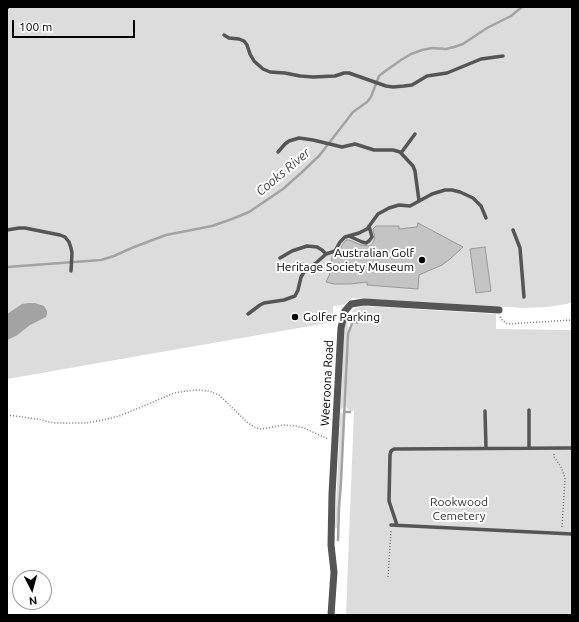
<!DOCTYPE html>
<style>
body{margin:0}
#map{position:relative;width:579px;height:622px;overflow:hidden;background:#fff;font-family:Ubuntu,sans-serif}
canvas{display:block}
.frame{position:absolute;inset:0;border:8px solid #000;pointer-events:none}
.north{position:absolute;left:12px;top:570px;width:40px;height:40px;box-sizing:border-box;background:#fff;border:1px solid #999;border-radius:50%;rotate:174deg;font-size:11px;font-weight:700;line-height:16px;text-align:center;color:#000}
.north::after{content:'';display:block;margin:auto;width:14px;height:18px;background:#000;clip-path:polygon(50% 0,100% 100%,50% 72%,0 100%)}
.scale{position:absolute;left:12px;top:20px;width:123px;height:18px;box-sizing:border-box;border:2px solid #000;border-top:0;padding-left:5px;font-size:12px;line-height:14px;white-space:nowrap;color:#000;-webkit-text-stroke:3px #fff;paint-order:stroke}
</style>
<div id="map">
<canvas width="579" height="622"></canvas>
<div class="frame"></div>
<div class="north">N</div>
<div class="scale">100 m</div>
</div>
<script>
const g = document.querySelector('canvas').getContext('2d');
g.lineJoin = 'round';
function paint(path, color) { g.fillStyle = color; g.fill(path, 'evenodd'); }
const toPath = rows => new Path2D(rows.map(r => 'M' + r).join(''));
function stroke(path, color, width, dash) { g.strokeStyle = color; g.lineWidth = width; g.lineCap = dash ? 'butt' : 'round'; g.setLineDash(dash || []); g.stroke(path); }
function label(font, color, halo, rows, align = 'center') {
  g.font = font + ' Ubuntu,sans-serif'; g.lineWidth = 4; g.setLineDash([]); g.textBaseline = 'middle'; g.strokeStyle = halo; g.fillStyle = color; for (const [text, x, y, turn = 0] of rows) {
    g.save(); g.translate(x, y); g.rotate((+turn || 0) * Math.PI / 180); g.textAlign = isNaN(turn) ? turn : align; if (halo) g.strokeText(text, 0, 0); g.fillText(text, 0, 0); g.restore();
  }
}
paint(toPath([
 [7,7,572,7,572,302,567,304,547,307,524,308,352,298,343,305,333,306,333,322,7,379],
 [363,306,496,314,496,329,572,330,572,615,346,615,354,411,350,411,346,407,349,333,354,323,357,325,357,322,354,321,357,316,357,313,355,312,351,312,356,308],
 [347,318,348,326,349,328,347,333,344,407,341,409,341,412,344,415,340,490,337,528,335,528,344,332,345,325]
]), '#dcdcdc');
paint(toPath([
 [29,303,35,303,44,306,47,311,47,314,46,317,30,325,16,336,7,340,7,314,22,304]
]), '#a3a3a3');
stroke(toPath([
 [7,267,101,260,114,256,134,247,166,235,212,226,232,219,249,212,283,189,301,173,319,156,353,112,367,102,371,97,379,76,384,72,401,60,411,54,422,50,432,48,446,49,454,47,463,44,487,28,511,16,522,7],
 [344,412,350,412],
 [338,540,339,508,341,482,348,334,353,321,357,323]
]), '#a3a3a3', 2.5);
const building = toPath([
 [418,223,463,247,450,259,442,265,419,275,418,289,367,285,367,282,350,284,334,284,326,282,331,271,332,256,338,254,343,244,346,240,349,240,361,245,369,246,372,244,375,238,373,229,376,226,399,226,399,229,417,227,418,223],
 [485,247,491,291,476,293,470,249,485,247]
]);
paint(building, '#c4c4c4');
stroke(building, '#999', 1);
stroke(toPath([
 [500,317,503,321,508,324,572,320],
 [7,415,37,419,54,423,86,423,103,420,119,416,139,408,174,393,186,391,198,390,209,391,219,395,247,422,254,427,261,429,284,425,296,426,304,428,328,439],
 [554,454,554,457,561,467,565,478,562,527],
 [388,577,391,531]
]), '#777', 1.5, [1, 2]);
stroke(toPath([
 [7,8,8,7],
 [224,35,229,38,239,39,244,41,247,45,250,54,254,61,263,69,270,72,285,73,300,76,313,77,335,76,344,73,349,73,386,86,393,87,404,86,412,85,427,76,447,73,481,59,503,56],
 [278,152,285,144,289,141,299,138,313,140,342,147,355,144,374,150,393,150,400,152,413,166,415,171,419,201],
 [401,153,415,134],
 [7,230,19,228,25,228,60,235,65,237,69,242,71,248,72,253,71,271],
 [513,230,520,248,524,297],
 [349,236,362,242,366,243,369,241,372,237,369,226],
 [280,258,292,251,307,246,317,247,322,250,326,254],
 [248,314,260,305,264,303,284,300,295,296,298,290,301,277,306,269,316,263,326,254,335,251,340,242,345,237,359,233,367,229,378,214,389,208,399,205,410,206,432,194,445,190,452,190,460,192,473,198,481,206,486,218],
 [529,410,529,448],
 [485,411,486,448],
 [391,525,572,534],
 [397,525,389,501,390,455,391,451,394,449,572,448]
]), '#555', 3.5);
stroke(toPath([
 [331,615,334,572,331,545,332,494,341,328,345,311,351,304,364,302,499,310]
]), '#555', 7);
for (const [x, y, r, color] of [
 [422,260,4,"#000"],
 [295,317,4,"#000"]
]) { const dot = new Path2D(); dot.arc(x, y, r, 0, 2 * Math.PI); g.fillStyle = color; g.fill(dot); stroke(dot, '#fff', 1.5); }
label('12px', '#000', '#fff', [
 ["Australian Golf",414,253],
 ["Heritage Society Museum",414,267],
 ["Golfer Parking",303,317,"left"]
], 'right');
label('12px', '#000', '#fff', [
 ["Weeroona Road",327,383,-87]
]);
label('12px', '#333', '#fff', [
 ["Rookwood",459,502],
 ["Cemetery",459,516]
]);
label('italic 13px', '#444', '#fff', [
 ["Cooks River",283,172,-40]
]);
</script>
